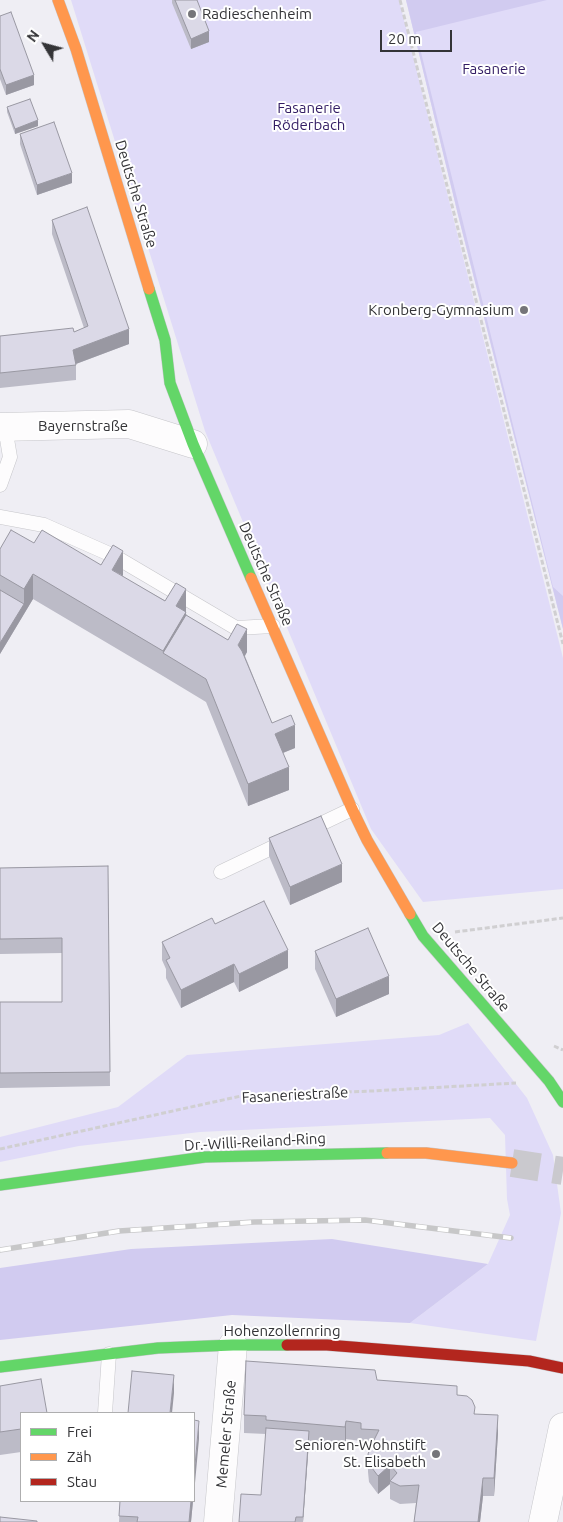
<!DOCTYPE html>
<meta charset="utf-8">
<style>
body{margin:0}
#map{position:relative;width:563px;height:1522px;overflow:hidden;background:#efeef4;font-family:Ubuntu,sans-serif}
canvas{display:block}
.legend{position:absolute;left:20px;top:1412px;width:175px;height:90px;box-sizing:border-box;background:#fff;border:1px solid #aeaeaf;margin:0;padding:6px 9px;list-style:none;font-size:15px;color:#343437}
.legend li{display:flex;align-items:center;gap:10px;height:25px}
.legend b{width:25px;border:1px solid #aeaeaf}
.north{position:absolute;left:20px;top:20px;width:50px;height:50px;-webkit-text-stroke:4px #fff;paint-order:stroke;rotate:307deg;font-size:14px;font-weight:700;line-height:20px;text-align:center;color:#343437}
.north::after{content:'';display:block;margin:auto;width:18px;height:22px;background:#343437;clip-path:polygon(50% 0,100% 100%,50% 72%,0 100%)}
.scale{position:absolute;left:380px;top:30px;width:72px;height:22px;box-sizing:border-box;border:2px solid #343437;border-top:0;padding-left:6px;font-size:15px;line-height:18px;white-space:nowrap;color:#343437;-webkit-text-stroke:4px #fff;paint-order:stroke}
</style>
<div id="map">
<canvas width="563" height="1522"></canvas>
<ul class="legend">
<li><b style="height:6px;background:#63d668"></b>Frei</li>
<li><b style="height:6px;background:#ff974d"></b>Zäh</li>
<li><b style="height:6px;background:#b3261e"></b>Stau</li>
</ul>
<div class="north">N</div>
<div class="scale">20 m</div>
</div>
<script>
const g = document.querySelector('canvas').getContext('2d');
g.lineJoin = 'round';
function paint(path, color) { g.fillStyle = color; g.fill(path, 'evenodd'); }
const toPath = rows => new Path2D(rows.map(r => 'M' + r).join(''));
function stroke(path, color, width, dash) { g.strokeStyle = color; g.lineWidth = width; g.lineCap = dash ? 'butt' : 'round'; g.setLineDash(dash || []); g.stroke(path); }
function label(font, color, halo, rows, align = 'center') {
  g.font = font + ' Ubuntu,sans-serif'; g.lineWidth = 4; g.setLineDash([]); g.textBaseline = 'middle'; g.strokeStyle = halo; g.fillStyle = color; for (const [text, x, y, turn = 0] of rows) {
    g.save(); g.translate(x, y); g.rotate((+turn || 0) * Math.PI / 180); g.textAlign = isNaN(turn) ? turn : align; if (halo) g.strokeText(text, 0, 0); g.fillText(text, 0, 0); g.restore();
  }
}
paint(toPath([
 [71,0,399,0,563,658,563,889,423,902,371,829,205,431],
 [406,0,563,0,563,629,458,215],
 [468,1023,527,1098,553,1155,561,1213,536,1341,410,1323,488,1264,510,1215,507,1199,505,1135,490,1118,200,1132,79,1146,0,1162,0,1137,118,1107,187,1055,439,1035]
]), '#e0dbf8');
paint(toPath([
 [406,0,547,0,416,32,553,587,563,596,563,629,458,215],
 [332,1239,488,1264,410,1323,232,1315,0,1340,0,1268,131,1249]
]), '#d1cbf0');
stroke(toPath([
 [512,1163,563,1171]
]), '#cac9ce', 28, [28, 14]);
const lane = toPath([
 [0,485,10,457,5,427],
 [0,517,44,525,114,556,236,628,273,626],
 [308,830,352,809],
 [221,872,286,841],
 [105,1413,109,1354]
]);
const street = toPath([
 [0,427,129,424,193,444],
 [218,1522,233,1345],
 [543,1522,563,1427]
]);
const fast = toPath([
 [149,289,165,340,170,383,193,444,251,578],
 [410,914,423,936,549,1081,563,1102],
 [0,1185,205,1157,387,1153],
 [0,1367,158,1348,233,1345,287,1345]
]);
const slow = toPath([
 [58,0,76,49,149,289],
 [251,578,352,809,367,840,410,914],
 [387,1153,426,1153,512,1163]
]);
const jam = toPath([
 [287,1345,327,1345,529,1361,563,1368]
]);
stroke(lane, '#c6c6ca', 15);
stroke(street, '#c6c6ca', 29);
stroke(fast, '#c6c6ca', 12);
stroke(slow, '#c6c6ca', 12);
stroke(jam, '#c6c6ca', 12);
stroke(toPath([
 [400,0,563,644],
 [455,932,563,918],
 [554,1046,563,1050],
 [0,1149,241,1096,372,1091,516,1083]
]), '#d0cfd1', 3, [5, 2.5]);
stroke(lane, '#fdfcfd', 14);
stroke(street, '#fdfcfd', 28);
stroke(fast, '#63d668', 11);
stroke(slow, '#ff974d', 11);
stroke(jam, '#b3261e', 11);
const rail = toPath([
 [0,1250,119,1231,254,1222,365,1220,511,1238]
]);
stroke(rail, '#c7c7c8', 5.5);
stroke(rail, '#fff', 4, [11]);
paint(toPath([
 [172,0,197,0,209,42,191,49,172,3],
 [0,16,34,85,6,95,0,79],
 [7,107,38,126,15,134,7,112],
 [20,134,72,183,37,195,20,144],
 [52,220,129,344,76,364,76,380,0,388,0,336,74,332,84,328,52,234],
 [34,543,101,565,186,612,186,615,247,652,245,656,272,723,295,748,283,753,289,790,248,806,206,702,163,676,33,599,0,654,0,549],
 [269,838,342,882,290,905,269,856],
 [108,866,110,1086,0,1088,0,1002,62,1002,62,953,0,954,0,868],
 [215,924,288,968,239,992,234,982,181,1008,166,978,166,969,162,960,162,942],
 [315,951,389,994,336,1017,315,969],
 [377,1380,457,1395,475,1414,498,1433,494,1496,483,1496,480,1522,414,1522,416,1503,400,1504,390,1499,390,1484,378,1494,369,1482,368,1472,368,1454,370,1448,361,1448,361,1441,346,1439,345,1446,309,1442,303,1522,239,1522,261,1495,266,1434,244,1433,244,1415],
 [0,1386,21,1413,21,1452,0,1455],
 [120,1501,193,1501,191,1522,119,1522]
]), '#bcbbc7');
paint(toPath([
 [209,31,209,42,191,49,191,39],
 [34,75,34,85,6,95,6,85],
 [38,120,38,126,15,134,15,129],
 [72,173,72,183,37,195,37,185],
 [129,329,129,344,73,365,73,350],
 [123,551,123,576,112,570],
 [33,574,33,599,0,654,0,643,24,604,24,589],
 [186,589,186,638,163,653,163,676,163,651,176,606],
 [247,629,247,652,238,667,238,645],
 [295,725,295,748,275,756,275,734],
 [289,767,289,790,248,806,248,784],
 [342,864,342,882,290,905,290,887],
 [288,950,288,968,239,992,239,974],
 [234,964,234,982,181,1008,181,990],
 [389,976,389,994,336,1017,336,999],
 [174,1375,174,1393,172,1413,170,1413],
 [498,1415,498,1433,494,1496,494,1478],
 [199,1421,199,1439,194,1494,194,1476],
 [346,1421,346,1439,345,1446,345,1427],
 [309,1431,309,1441,303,1522,303,1517],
 [390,1465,390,1484,378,1494,378,1476],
 [483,1478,483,1496,480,1522,478,1522],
 [191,1501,193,1501,191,1522,189,1522]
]), '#9998a2');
const building = toPath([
 [175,0,197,0,209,31,191,39,175,0],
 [11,12,34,75,6,85,0,69,0,16,11,12],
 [30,99,38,120,15,129,7,107,30,99],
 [54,122,72,173,37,185,20,134,54,122],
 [87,207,129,329,73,350,76,365,0,373,0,336,73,328,74,332,88,326,52,220,87,207],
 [11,530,34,543,42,530,101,565,113,545,123,551,112,570,165,601,176,583,186,589,176,606,186,612,163,651,33,574,24,589,0,575,0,549,11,530],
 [0,590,24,604,0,643,0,590],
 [186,615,228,640,237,624,247,629,238,645,242,651,272,723,291,715,295,725,275,734,289,767,248,784,206,679,163,653,186,615],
 [321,816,342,864,290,887,269,838,321,816],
 [108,866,110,1072,0,1073,0,1002,62,1002,62,938,0,939,0,868,108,866],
 [264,901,288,950,239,974,234,964,181,990,166,960,170,958,162,942,212,918,215,924,264,901],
 [368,928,389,976,336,999,315,951,368,928],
 [246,1361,375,1370,377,1380,457,1386,457,1395,467,1396,472,1400,475,1407,474,1414,498,1415,494,1478,483,1478,478,1522,414,1522,419,1485,400,1486,390,1481,397,1473,390,1465,378,1476,369,1464,368,1454,373,1442,379,1430,361,1429,361,1423,346,1421,345,1427,266,1420,266,1416,244,1415,246,1361],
 [132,1371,174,1375,170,1413,128,1413,132,1371],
 [41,1379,47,1413,21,1413,21,1429,0,1432,0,1386,41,1379],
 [194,1420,199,1421,194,1476,194,1420],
 [266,1428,309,1431,303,1517,296,1517,295,1522,239,1522,241,1494,261,1495,266,1428],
 [120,1501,191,1501,189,1522,137,1522,138,1517,119,1516,120,1501],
 [0,1517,37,1521,37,1522,0,1522,0,1517]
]);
paint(building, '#dbd9e7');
stroke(building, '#9998a2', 1);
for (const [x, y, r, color] of [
 [192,14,5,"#757579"],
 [524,310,5,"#757579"],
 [436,1454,5,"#757579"]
]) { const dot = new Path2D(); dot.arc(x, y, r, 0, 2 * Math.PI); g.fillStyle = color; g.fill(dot); stroke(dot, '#fff', 2); }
label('15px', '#343437', '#fff', [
 ["Radieschenheim",202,14,"left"],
 ["Kronberg-Gymnasium",514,310],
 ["Senioren-Wohnstift",426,1445],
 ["St. Elisabeth",426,1462]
], 'right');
label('15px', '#331d64', '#fff', [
 ["Fasanerie",494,69],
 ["Fasanerie",309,108],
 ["Röderbach",309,125]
]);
label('15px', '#343437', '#fff', [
 ["Deutsche Straße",136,194,73],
 ["Bayernstraße",83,426],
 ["Deutsche Straße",266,574,66],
 ["Deutsche Straße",471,967,50],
 ["Fasaneriestraße",295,1095,-3],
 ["Dr.-Willi-Reiland-Ring",255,1142,-3],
 ["Hohenzollernring",282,1331],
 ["Memeler Straße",226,1434,-85]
]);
</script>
